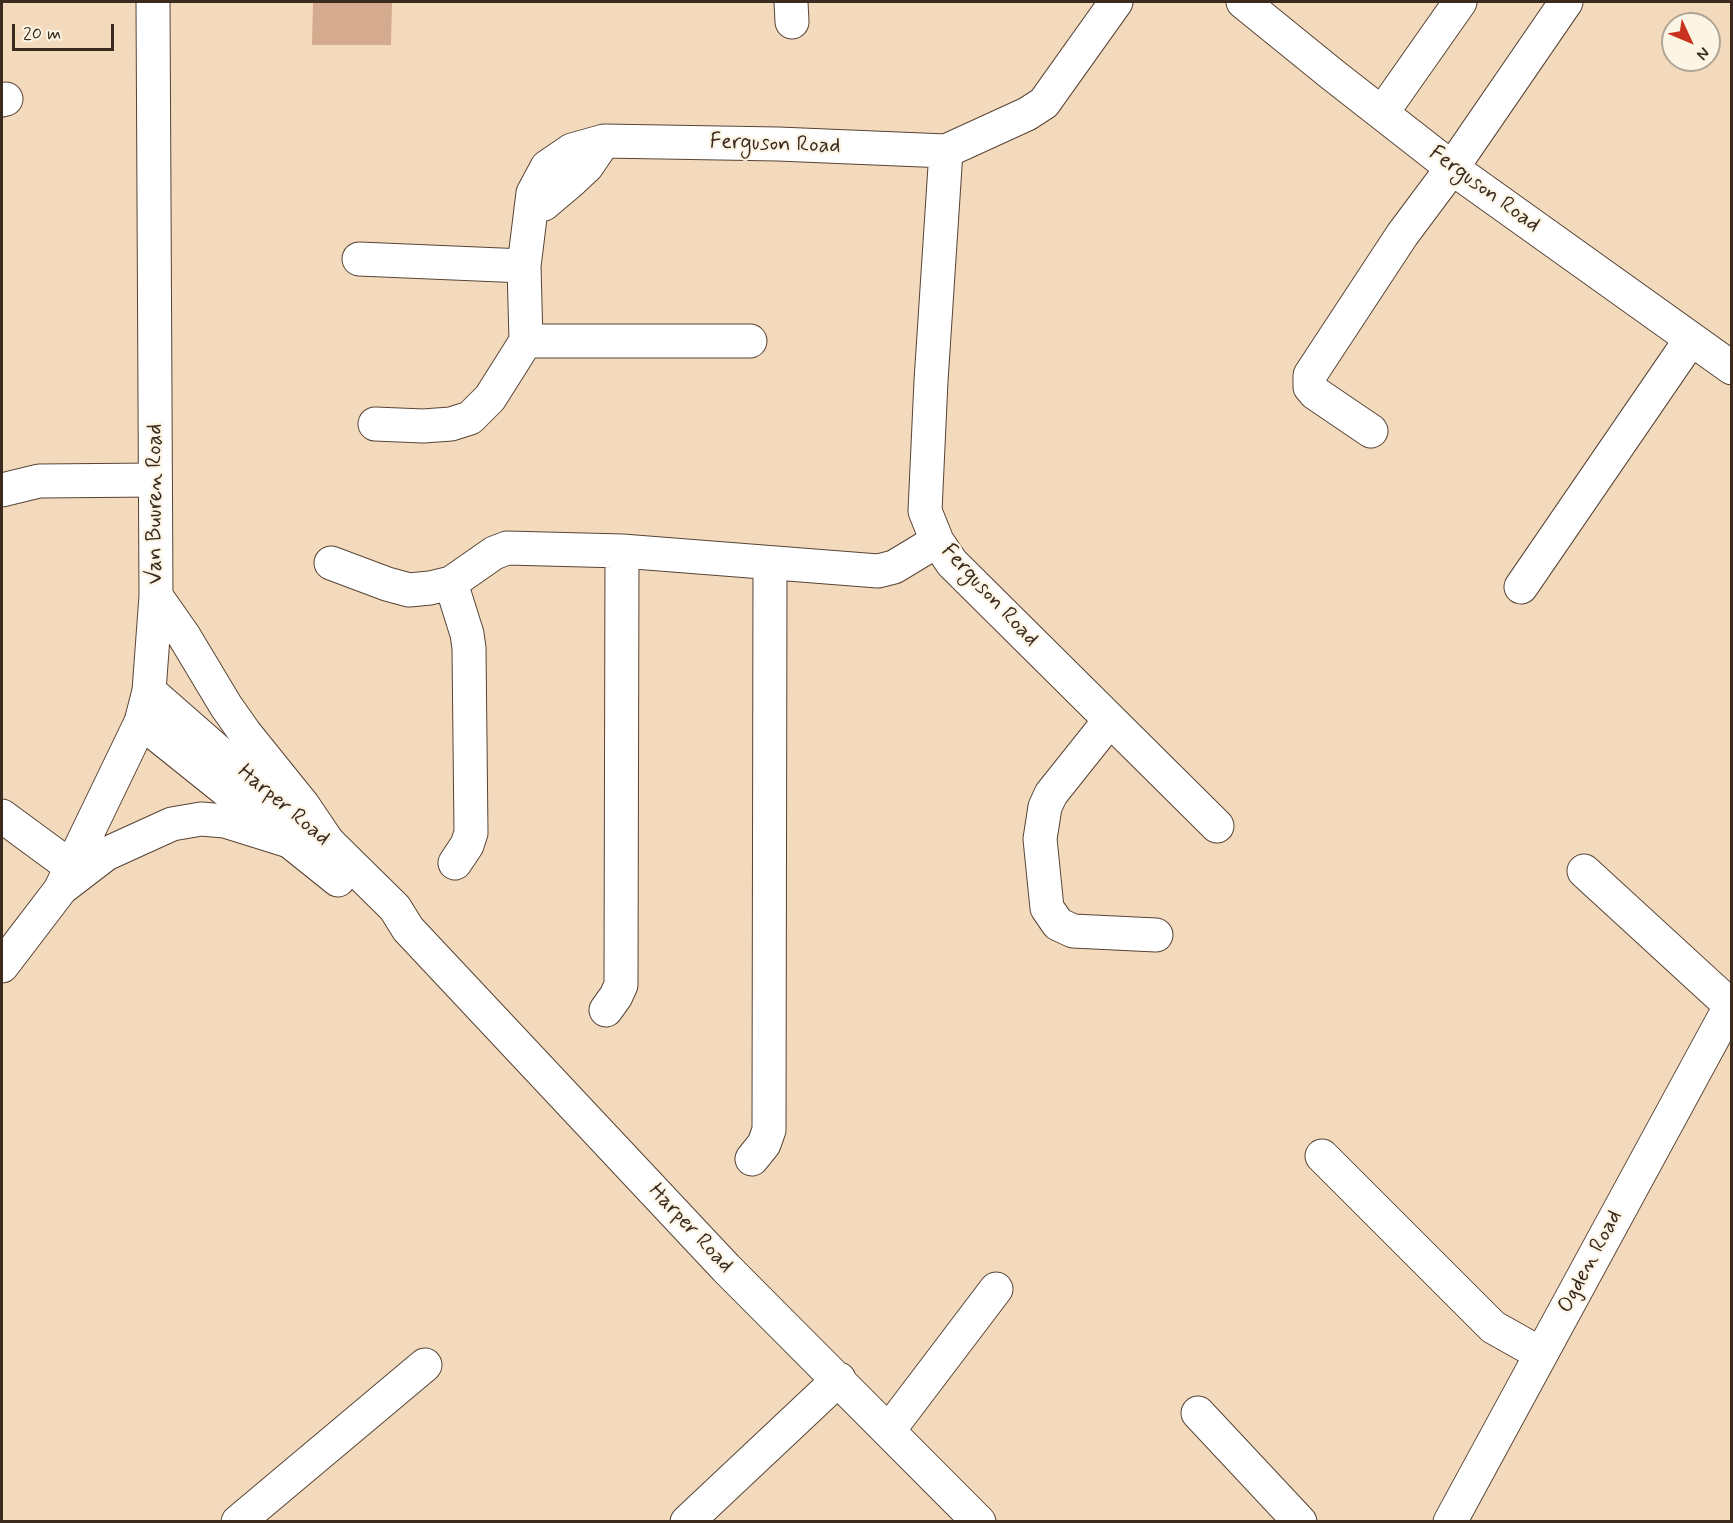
<!DOCTYPE html>
<style>
body{margin:0}
#map{position:relative;width:1733px;height:1523px;overflow:hidden;background:#f4dabc;font-family:Mynerve,sans-serif}
canvas{display:block}
.frame{position:absolute;inset:0;border:3px solid #3b2a1e;pointer-events:none}
.north{position:absolute;left:1661px;top:12px;width:60px;height:60px;box-sizing:border-box;background:#fcf5e5;border:2px solid #afa495;border-radius:50%;rotate:134deg;font-size:16px;font-weight:700;line-height:24px;text-align:center;color:#3b2a1e}
.north::after{content:'';display:block;margin:auto;width:21px;height:27px;background:#c8321e;clip-path:polygon(50% 0,100% 100%,50% 72%,0 100%)}
.scale{position:absolute;left:12px;top:24px;width:102px;height:27px;box-sizing:border-box;border:3px solid #3b2a1e;border-top:0;padding-left:8px;font-size:18px;line-height:21px;white-space:nowrap;color:#3b2a1e;-webkit-text-stroke:4px #fcf5e5;paint-order:stroke}
</style>
<div id="map">
<canvas width="1733" height="1523"></canvas>
<div class="frame"></div>
<div class="north">N</div>
<div class="scale">20 m</div>
</div>
<script>
const g = document.querySelector('canvas').getContext('2d');
g.lineJoin = 'round';
function paint(path, color) { g.fillStyle = color; g.fill(path, 'evenodd'); }
const toPath = rows => new Path2D(rows.map(r => 'M' + r).join(''));
function stroke(path, color, width, dash) { g.strokeStyle = color; g.lineWidth = width; g.lineCap = dash ? 'butt' : 'round'; g.setLineDash(dash || []); g.stroke(path); }
function label(font, color, halo, rows, align = 'center') {
  g.font = font + ' Mynerve,sans-serif'; g.lineWidth = 4.5; g.setLineDash([]); g.textBaseline = 'middle'; g.strokeStyle = halo; g.fillStyle = color; for (const [text, x, y, turn = 0] of rows) {
    g.save(); g.translate(x, y); g.rotate((+turn || 0) * Math.PI / 180); g.textAlign = isNaN(turn) ? turn : align; if (halo) g.strokeText(text, 0, 0); g.fillText(text, 0, 0); g.restore();
  }
}
paint(toPath([
 [313,2,392,2,391,45,312,45]
]), '#d5ab8f');
const minor = toPath([
 [791,2,792,22],
 [1116,2,1044,103,1027,114,946,151,931,381,925,511,937,541,952,563,1217,826],
 [1243,2,1333,75,1452,168,1732,368],
 [2,100,6,99],
 [1382,113,1460,2],
 [531,208,544,204,570,182,587,166,604,141],
 [359,259,524,266],
 [526,341,750,341],
 [375,424,423,426,451,424,470,418,490,398,526,341,524,266,533,193,547,167,572,150,604,141,778,144,946,151],
 [1371,431,1315,393,1310,387,1310,375,1402,235,1452,168,1566,2],
 [2,490,39,481,155,480],
 [331,563,387,584,409,590,430,588,451,583,494,553,507,548,622,551,878,571,894,567,937,541],
 [451,583,467,634,469,648,471,833,467,845,455,863],
 [1521,587,1691,339],
 [149,691,262,790,328,842,395,908,408,929,726,1268,979,1522],
 [1110,720,1051,794,1045,807,1040,839,1047,908,1058,924,1073,931,1156,935],
 [141,722,338,880],
 [2,816,70,866],
 [1584,871,1730,1005],
 [606,1010,616,996,621,985,622,551],
 [1322,1156,1493,1327,1541,1354],
 [752,1159,764,1144,769,1130,770,563],
 [1198,1413,1300,1522],
 [889,1430,996,1289],
 [238,1522,425,1365],
 [687,1522,839,1379],
 [1450,1522,1732,1003]
]);
const major = toPath([
 [156,596,184,636,226,706,245,733,303,805,328,842],
 [63,887,106,854,172,824,201,819,225,821,289,841],
 [2,966,60,890,141,722,149,691,156,596,153,2]
]);
stroke(minor, '#574436', 35);
stroke(major, '#574436', 35);
stroke(minor, '#fff', 33);
stroke(major, '#fff', 33);
label('22px', '#3b2a1e', '#fcf5e5', [
 ["Ferguson Road",775,145,2],
 ["Ferguson Road",1484,190,36],
 ["Van Buuren Road",156,504,-90],
 ["Ferguson Road",989,596,47],
 ["Harper Road",283,806,40],
 ["Harper Road",690,1229,47],
 ["Ogden Road",1591,1262,-62]
]);
</script>
